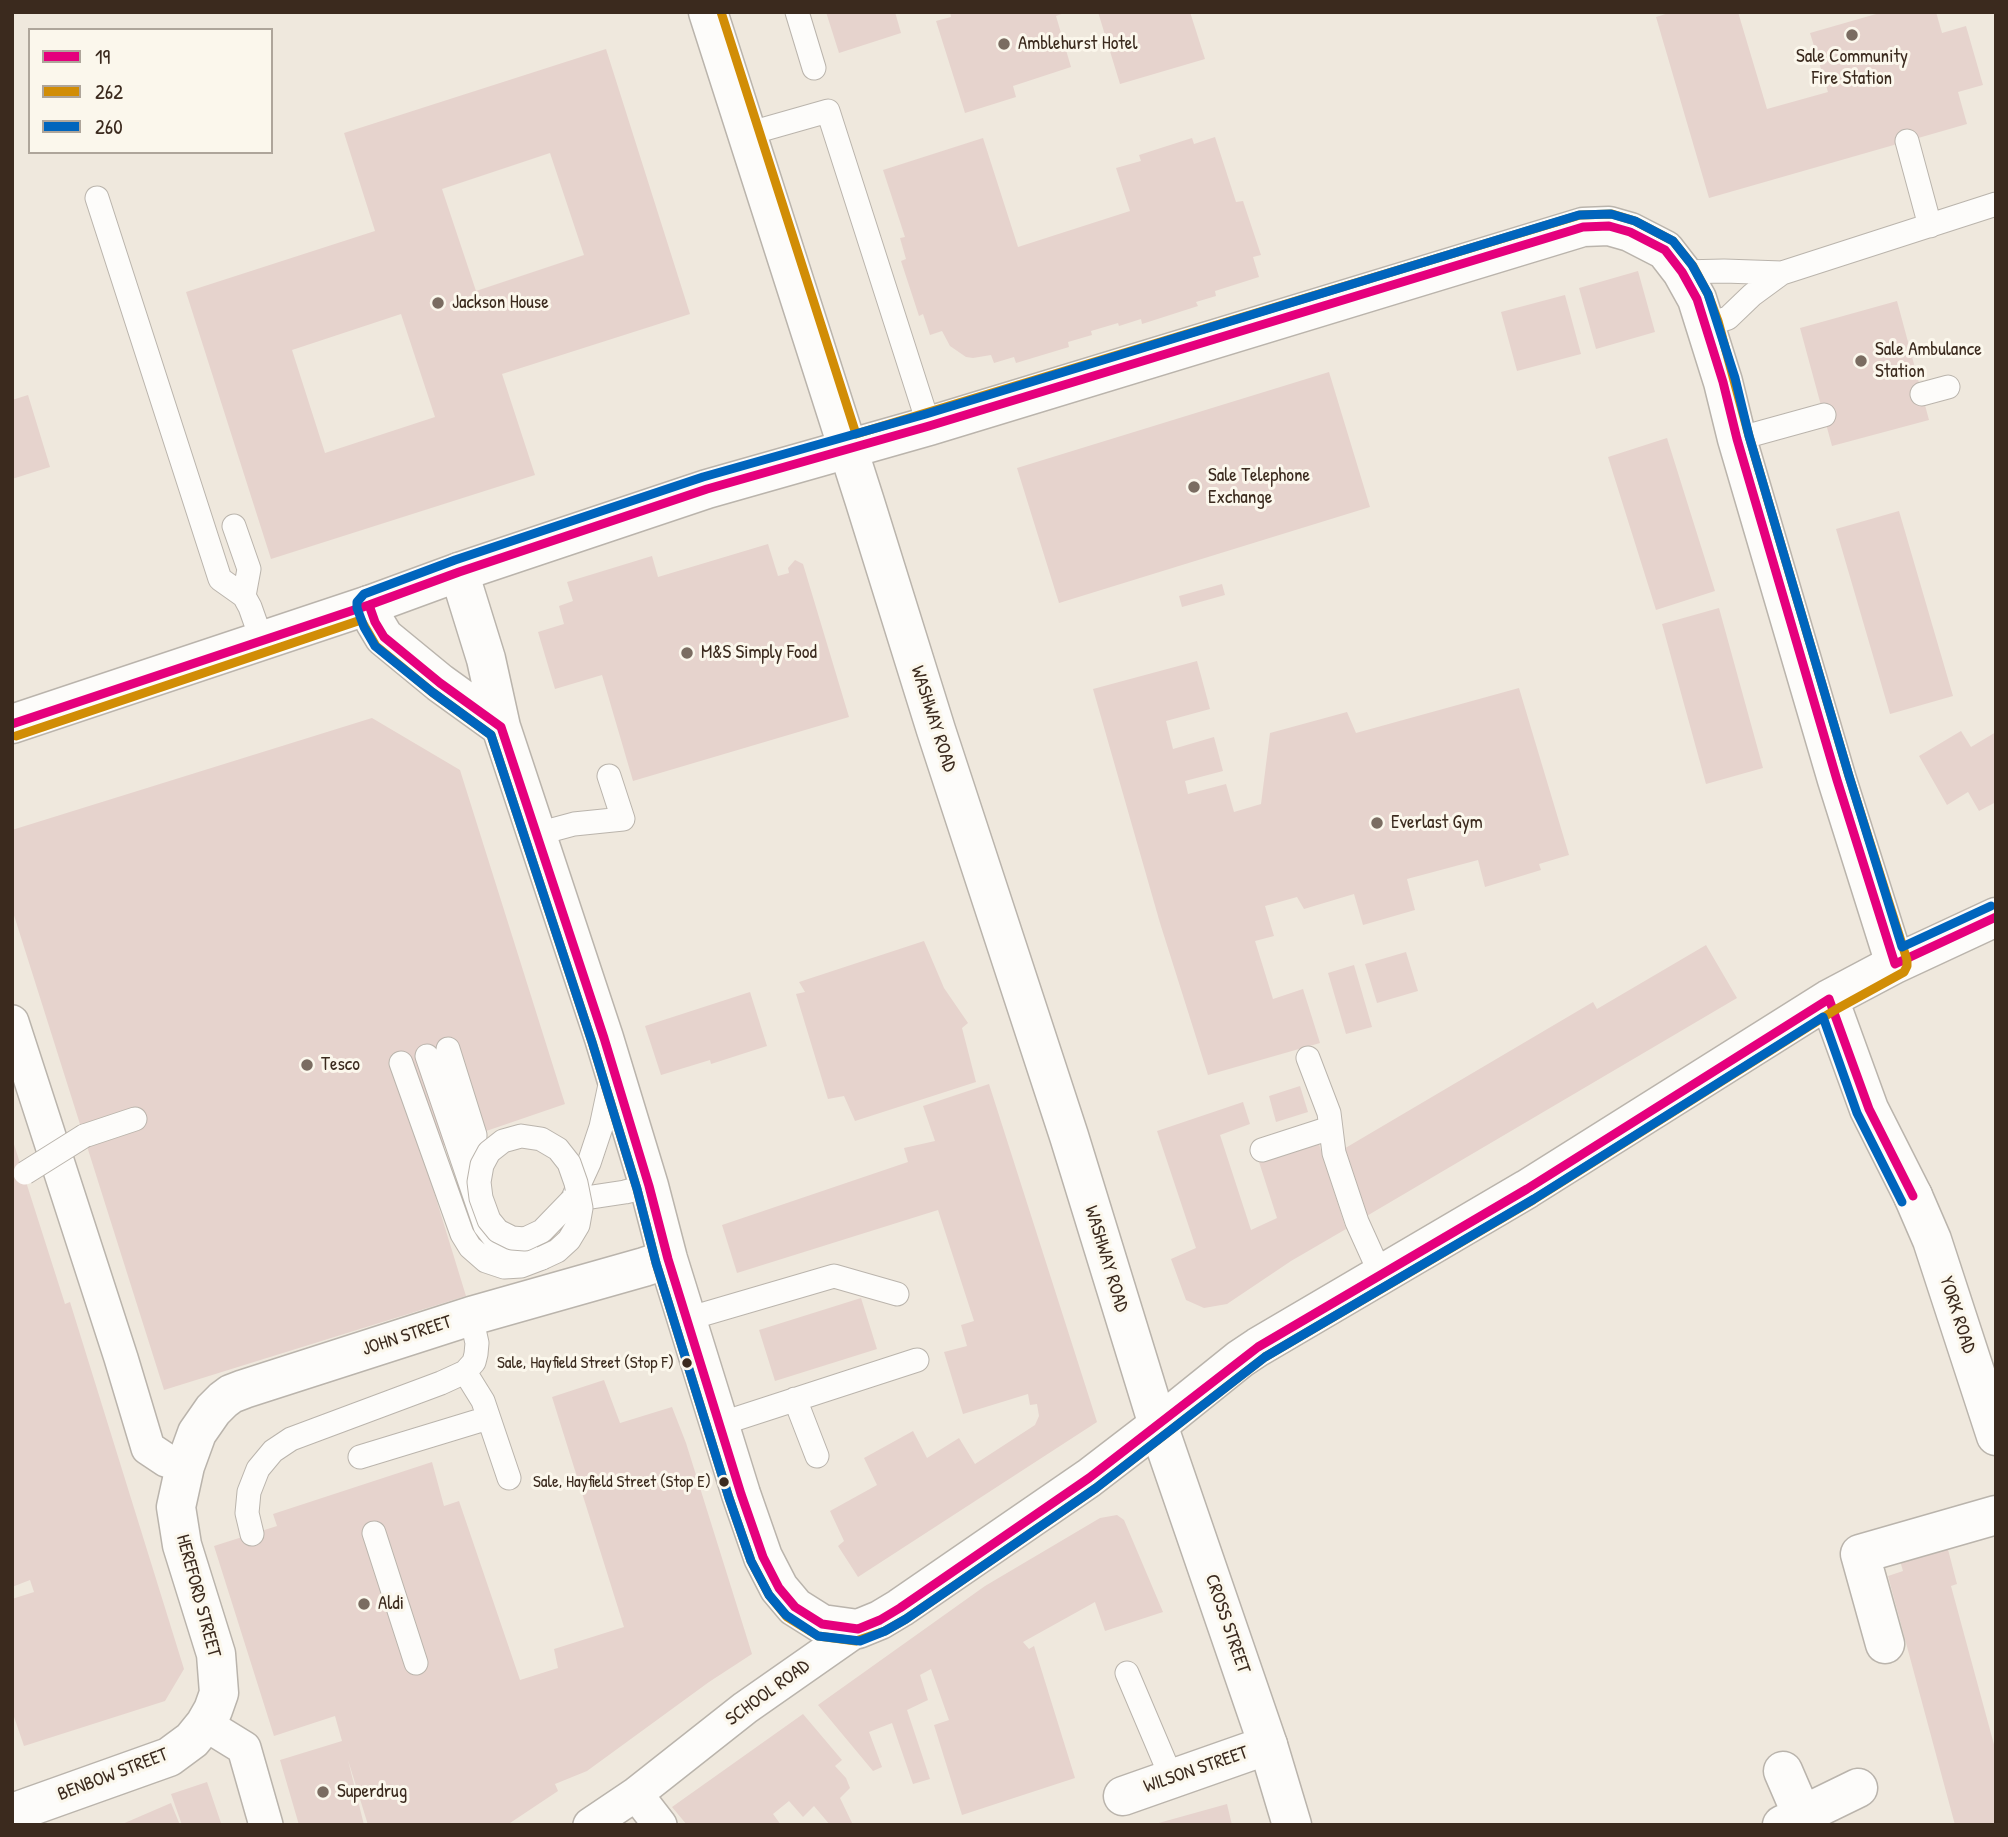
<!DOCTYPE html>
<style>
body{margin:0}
#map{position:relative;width:2008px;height:1837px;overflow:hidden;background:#efe8dd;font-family:"Patrick Hand",sans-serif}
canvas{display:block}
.frame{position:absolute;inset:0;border:14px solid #3b2a1e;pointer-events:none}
.legend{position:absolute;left:28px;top:28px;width:245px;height:126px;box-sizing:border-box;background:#fbf7ec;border:2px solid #aea59a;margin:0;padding:9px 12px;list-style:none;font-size:21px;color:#3b2a1e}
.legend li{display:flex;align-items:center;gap:14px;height:35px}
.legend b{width:35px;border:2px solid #aea59a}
</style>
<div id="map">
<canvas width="2008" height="1837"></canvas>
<div class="frame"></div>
<ul class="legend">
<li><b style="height:9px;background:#e5007d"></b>19</li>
<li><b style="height:9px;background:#d18d06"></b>262</li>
<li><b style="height:9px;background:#0065bd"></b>260</li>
</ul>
</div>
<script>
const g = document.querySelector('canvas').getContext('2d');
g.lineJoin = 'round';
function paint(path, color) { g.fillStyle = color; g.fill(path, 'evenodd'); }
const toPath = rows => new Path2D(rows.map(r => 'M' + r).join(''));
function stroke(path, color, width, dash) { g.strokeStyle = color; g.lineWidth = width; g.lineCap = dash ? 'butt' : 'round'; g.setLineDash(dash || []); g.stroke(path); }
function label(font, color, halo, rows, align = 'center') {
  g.font = font + ' "Patrick Hand",sans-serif'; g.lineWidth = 6; g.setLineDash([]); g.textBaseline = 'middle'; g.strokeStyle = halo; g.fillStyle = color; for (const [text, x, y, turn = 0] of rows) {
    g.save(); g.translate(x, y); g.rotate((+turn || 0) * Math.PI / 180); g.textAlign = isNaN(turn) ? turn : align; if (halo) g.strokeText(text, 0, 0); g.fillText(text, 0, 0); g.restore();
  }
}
paint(toPath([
 [826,12,895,12,901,33,839,53],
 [950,12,1067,12,1056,16,1071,67,1013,86,1016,97,965,113,936,21,951,17],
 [1098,12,1190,12,1205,59,1120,84],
 [1672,12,1738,12,1767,109,1828,92,1810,33,1883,12,1936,12,1942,33,1966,26,1983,85,1958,92,1967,124,1709,198,1656,17],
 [606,49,690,314,502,374,535,475,271,559,186,292,375,231,344,133],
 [550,153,584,255,476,291,442,189],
 [401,314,435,417,325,453,292,350],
 [1215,137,1236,202,1243,201,1261,255,1253,257,1259,277,1215,291,1216,296,1196,302,1198,306,1142,324,1141,319,1119,326,1118,323,1091,331,1092,335,1068,342,1069,347,1016,363,1014,357,994,363,991,355,973,358,966,357,950,346,942,331,930,335,923,314,919,316,901,261,906,259,900,238,905,237,883,170,983,138,1018,247,1130,211,1116,168,1141,161,1139,155,1192,138,1194,144],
 [1638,271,1655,332,1596,349,1579,288],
 [1565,295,1581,354,1517,371,1501,312],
 [1897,301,1929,420,1832,446,1800,328],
 [1329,372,1370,507,1059,603,1017,468],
 [28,395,50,467,12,479,12,400],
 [1667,438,1715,591,1656,610,1608,457],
 [1899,511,1953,696,1890,714,1836,529],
 [768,544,778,576,789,573,788,568,795,560,803,564,849,717,633,781,602,675,555,689,538,632,564,624,559,606,573,601,567,582,652,556,658,577],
 [1222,584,1225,595,1182,607,1179,596],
 [1719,608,1763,768,1706,784,1662,624],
 [1197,661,1210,709,1166,721,1173,749,1214,737,1223,771,1185,781,1188,794,1226,784,1234,812,1261,804,1270,733,1347,712,1356,733,1519,688,1569,855,1539,864,1541,870,1485,887,1478,860,1407,879,1415,910,1363,925,1354,894,1304,909,1297,897,1265,906,1274,936,1255,941,1273,999,1303,989,1320,1043,1208,1075,1160,923,1093,689],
 [372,718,460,770,565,1104,422,1153,466,1296,164,1390,12,909,12,830],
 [1961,731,1971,747,1996,732,1996,802,1979,811,1968,792,1947,805,1919,756],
 [924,941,944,988,968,1023,962,1028,976,1082,855,1121,844,1096,828,1099,796,994,805,992,799,982],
 [1706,945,1737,998,1365,1217,1342,1150,1593,1002,1597,1009],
 [1406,952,1418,991,1377,1003,1365,964],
 [1354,965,1372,1027,1346,1034,1328,973],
 [750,992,767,1046,711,1064,710,1060,661,1075,645,1026],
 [989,1084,1097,1422,858,1577,838,1546,844,1541,830,1511,877,1485,864,1458,913,1431,927,1458,959,1438,975,1464,1035,1425,1039,1416,1037,1404,1030,1405,1028,1394,963,1414,944,1352,967,1346,961,1325,974,1321,938,1210,737,1273,722,1225,908,1162,904,1148,935,1141,923,1106],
 [1300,1086,1308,1112,1276,1122,1269,1096],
 [1243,1102,1250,1124,1220,1135,1251,1230,1277,1218,1259,1162,1318,1141,1346,1229,1291,1261,1227,1304,1204,1308,1186,1300,1171,1259,1196,1248,1157,1131],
 [12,1138,65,1304,70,1302,184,1669,165,1701,24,1746,12,1711,12,1599,34,1592,30,1580,12,1587],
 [861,1298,877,1349,775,1381,759,1330],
 [604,1380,620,1423,672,1407,686,1443,752,1654,709,1682,587,1771,555,1784,558,1791,507,1825,368,1825,348,1760,364,1825,299,1825,280,1760,342,1741,335,1716,274,1736,214,1546,277,1526,273,1514,432,1462,444,1506,459,1501,520,1680,558,1668,554,1649,624,1627,552,1397],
 [1117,1515,1124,1520,1163,1612,1105,1631,1095,1602,1023,1642,1029,1649,1034,1646,1075,1778,962,1815,934,1725,949,1720,931,1669,920,1675,928,1700,907,1710,930,1779,913,1784,892,1723,869,1732,882,1767,873,1771,818,1705,985,1586,1100,1518],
 [1945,1538,1957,1584,1951,1586,1996,1752,1996,1825,1955,1825,1888,1576,1903,1571,1897,1550],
 [803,1714,842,1760,835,1766,846,1778,850,1788,840,1798,853,1825,830,1825,814,1806,803,1817,789,1801,773,1814,781,1825,687,1825,672,1807],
 [207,1782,221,1823,216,1825,182,1825,171,1794],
 [171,1803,180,1825,120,1825],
 [1227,1804,1232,1825,1155,1825,1155,1824]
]), '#e6d3cd');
const service = toPath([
 [797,12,814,68],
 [747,134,828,111,929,426],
 [1907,141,1930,226],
 [97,198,220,579,244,596,250,607,262,641],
 [1682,272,1724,271,1782,273],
 [1706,325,1728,318,1752,295,1782,273,1996,204],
 [1922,394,1948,387],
 [1737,439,1824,415],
 [234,526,249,569,244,596],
 [537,834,574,824,623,819,609,776],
 [448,1049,475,1135,474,1179],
 [427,1056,485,1226,495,1239,507,1249,523,1257,539,1258],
 [1308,1058,1329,1113,1334,1153,1357,1222,1381,1275],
 [401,1063,462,1234,470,1247,486,1261,504,1267,521,1266,542,1258],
 [84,1136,135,1119],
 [1262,1150,1330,1128],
 [572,1200,589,1163,601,1127,611,1080],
 [572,1200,625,1192,649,1186],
 [687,1319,834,1276,897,1294],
 [465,1372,483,1401,509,1478],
 [795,1399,817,1456],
 [720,1424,917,1360],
 [360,1457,488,1418],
 [374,1533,416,1663],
 [252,1534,247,1513,249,1492,258,1469,273,1451,291,1439,441,1383,465,1372,474,1362,476,1354,477,1343,471,1316],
 [1127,1673,1172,1779]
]);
const pedestrian = toPath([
 [12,1022,121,1358,148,1448,166,1460,185,1466],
 [205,1724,244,1748,266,1825],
 [636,1794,660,1825],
 [590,1825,636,1794,745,1708,858,1629]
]);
const minor = toPath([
 [459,572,486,659,501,727,604,1038,649,1186,668,1259,741,1494,763,1557,779,1588,795,1607,822,1624,858,1629,880,1620,900,1608,1089,1478,1158,1425],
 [369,605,375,622,384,637,440,683,501,727],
 [1913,1196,1932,1240,1996,1436],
 [1885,1644,1860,1554,1996,1515],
 [1783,1771,1802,1815],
 [1123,1796,1268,1745],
 [12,1813,169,1757,192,1740,205,1724,213,1710,219,1693,216,1654,182,1545,176,1507,185,1466,197,1433,213,1410,223,1400,231,1394,244,1389,471,1316,644,1267,668,1259],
 [1782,1825,1858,1788]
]);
const secondary = toPath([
 [12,724,369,605,459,572,707,489,929,426,1583,227,1609,226,1630,232,1665,250,1682,272,1697,299,1723,382,1737,439,1837,780,1895,964],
 [1829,999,1869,1109,1913,1196],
 [1158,1425,1240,1359,1258,1347,1527,1189,1829,999,1895,964,1996,917]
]);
const trunk = toPath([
 [708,12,865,502,936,730,1069,1136,1158,1425,1268,1745,1292,1825]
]);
stroke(service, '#bab4ac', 25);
stroke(pedestrian, '#bab4ac', 36);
stroke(minor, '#bab4ac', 41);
stroke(secondary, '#bab4ac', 41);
stroke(trunk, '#bab4ac', 41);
stroke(service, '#fdfcfa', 23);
stroke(pedestrian, '#fdfcfa', 33);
stroke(minor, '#fdfcfa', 38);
stroke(secondary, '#fdfcfa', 38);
stroke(trunk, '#fdfcfa', 38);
const serviceBridge = toPath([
 [25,1173,84,1136],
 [542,1258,557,1251,569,1240,578,1225,581,1208,576,1183,569,1163,558,1149,541,1139,521,1136,503,1141,489,1152,482,1165,479,1182,481,1198,489,1220,498,1231,512,1238,525,1239,542,1231,572,1200]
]);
stroke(serviceBridge, '#bab4ac', 25, []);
stroke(serviceBridge, '#fdfcfa', 23);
stroke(toPath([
 [369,605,375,622,384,637,440,683,501,727,604,1038,649,1186,668,1259,741,1494,763,1557,779,1588,795,1607,822,1624,858,1629,880,1620,900,1608,1089,1478,1258,1347,1527,1189,1829,999,1869,1109,1913,1196],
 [12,724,369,605,459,572,707,489,929,426,1583,227,1609,226,1630,232,1665,250,1682,272,1697,299,1723,382,1737,439,1837,780,1895,964,1996,917]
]), '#e5007d', 9);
stroke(toPath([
 [16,736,361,620,376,646,432,692,491,735,592,1042,637,1189,656,1263,729,1498,751,1561,769,1595,787,1617,818,1636,856,1641,885,1631,906,1619,1096,1488,1265,1357,1533,1200,1835,1010,1904,972,1907,966,1907,960,1849,776,1749,436,1718,321,1708,294,1693,266,1673,241,1635,221,1612,214,1580,215,856,434,721,12]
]), '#d18d06', 9);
stroke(toPath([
 [1902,1202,1857,1113,1823,1017,1534,1199,1265,1357,1096,1488,906,1619,885,1631,860,1641,818,1636,786,1615,769,1595,751,1561,729,1498,656,1263,637,1189,592,1042,491,735,432,692,375,646,364,627,357,608,357,602,364,594,455,560,703,477,926,414,1579,215,1611,214,1635,221,1673,241,1692,265,1708,294,1735,378,1749,436,1849,776,1902,947,1991,906]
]), '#0065bd', 9);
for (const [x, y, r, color] of [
 [1852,35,7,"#7a6c61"],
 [1004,44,7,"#7a6c61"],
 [438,303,7,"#7a6c61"],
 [1861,361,7,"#7a6c61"],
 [1194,487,7,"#7a6c61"],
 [687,653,7,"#7a6c61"],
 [1377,823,7,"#7a6c61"],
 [307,1065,7,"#7a6c61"],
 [687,1363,6,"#3b2a1e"],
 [724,1482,6,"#3b2a1e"],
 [364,1604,7,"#7a6c61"],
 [323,1792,7,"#7a6c61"]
]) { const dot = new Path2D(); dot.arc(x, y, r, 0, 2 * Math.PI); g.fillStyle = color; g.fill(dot); stroke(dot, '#fbf7ec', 2.5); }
label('17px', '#3b2a1e', '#fbf7ec', [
 ["Sale, Hayfield Street (Stop F)",674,1363],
 ["Sale, Hayfield Street (Stop E)",711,1482]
], 'right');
label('19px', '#3b2a1e', '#fbf7ec', [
 ["Amblehurst Hotel",1018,44],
 ["Sale Community",1852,57,"center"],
 ["Fire Station",1852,79,"center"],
 ["Jackson House",452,303],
 ["Sale Ambulance",1875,350],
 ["Station",1875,372],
 ["Sale Telephone",1208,476],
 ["Exchange",1208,498],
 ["M&S Simply Food",701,653],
 ["Everlast Gym",1391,823],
 ["Tesco",321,1065],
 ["Aldi",378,1604],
 ["Superdrug",337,1792]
], 'left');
label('19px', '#3b2a1e', '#fbf7ec', [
 ["WASHWAY ROAD",933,719,72],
 ["WASHWAY ROAD",1106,1259,73],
 ["YORK ROAD",1957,1315,72],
 ["JOHN STREET",407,1336,-18],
 ["HEREFORD STREET",198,1596,75],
 ["CROSS STREET",1227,1624,71],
 ["SCHOOL ROAD",768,1693,-36],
 ["WILSON STREET",1196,1770,-19],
 ["BENBOW STREET",113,1775,-21]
]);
</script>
